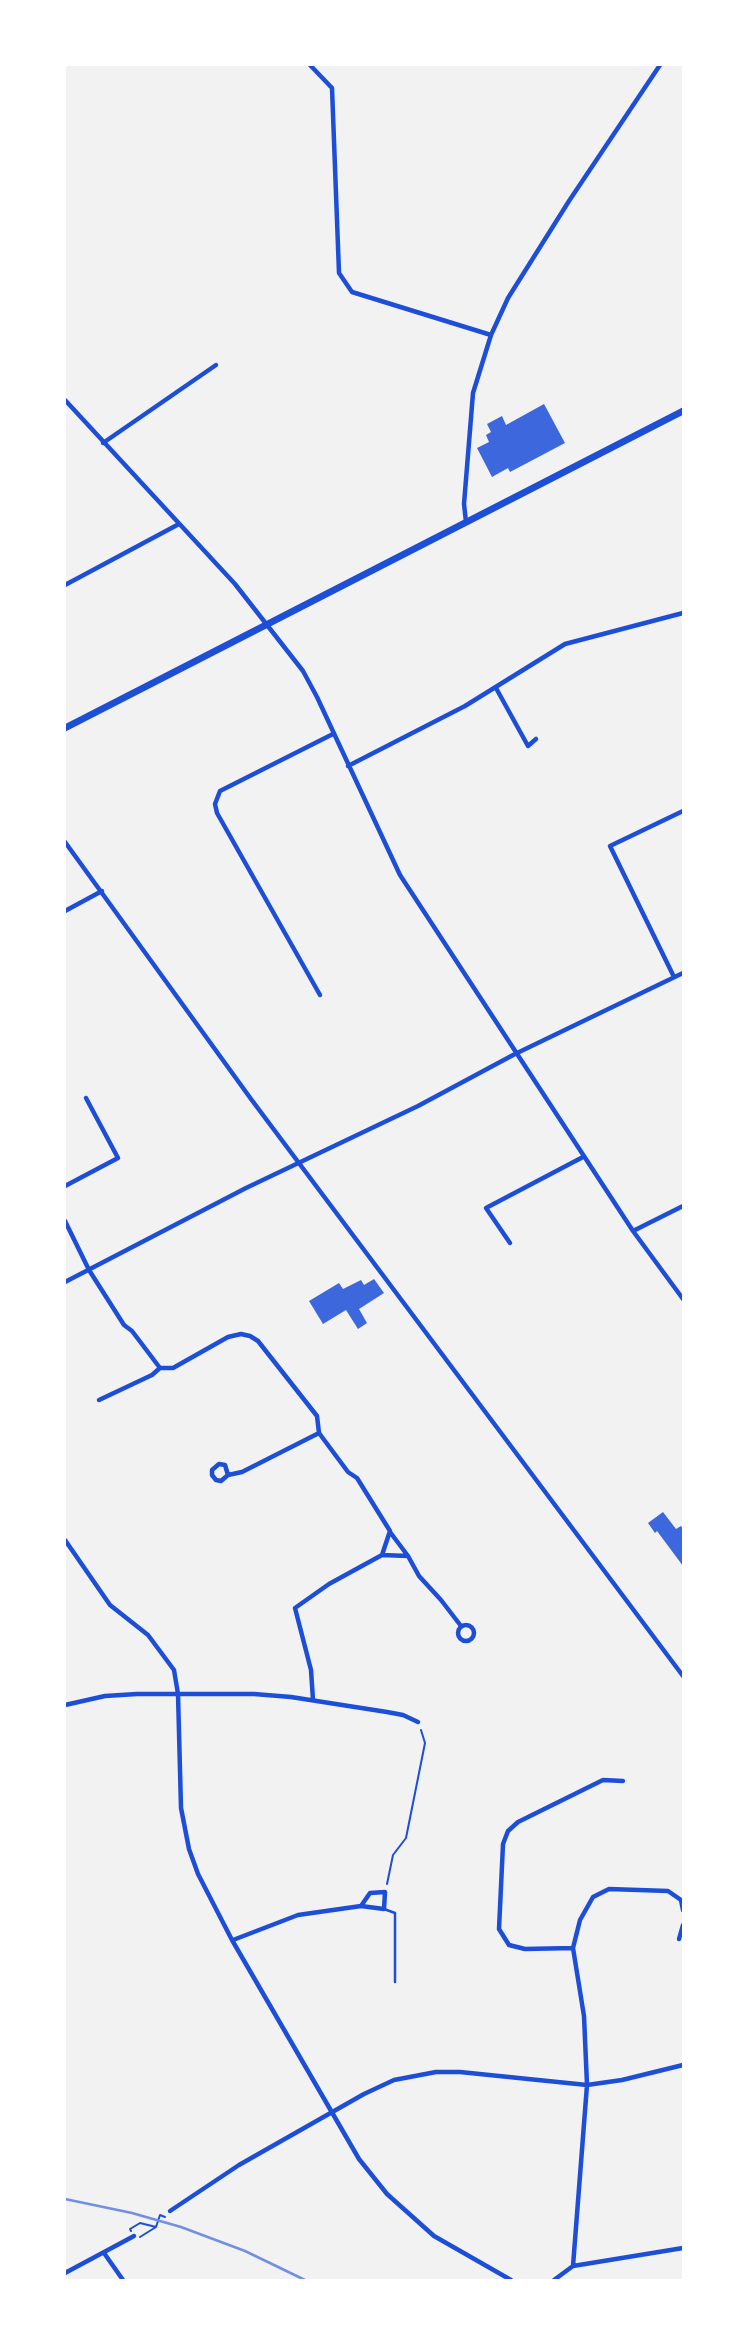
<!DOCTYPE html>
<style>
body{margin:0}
#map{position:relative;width:748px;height:2345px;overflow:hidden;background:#f2f2f2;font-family:Jost,sans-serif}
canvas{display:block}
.frame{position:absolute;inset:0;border:66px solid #fff;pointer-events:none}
</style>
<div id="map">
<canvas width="748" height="2345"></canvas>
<div class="frame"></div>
</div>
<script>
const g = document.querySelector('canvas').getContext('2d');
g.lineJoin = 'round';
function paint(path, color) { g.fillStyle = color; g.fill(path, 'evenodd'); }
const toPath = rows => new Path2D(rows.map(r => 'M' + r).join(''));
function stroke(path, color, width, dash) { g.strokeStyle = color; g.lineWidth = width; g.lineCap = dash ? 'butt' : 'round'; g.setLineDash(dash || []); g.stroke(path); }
paint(toPath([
 [544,404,565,443,510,472,508,468,492,477,477,448,489,442,486,435,491,432,487,424,502,416,506,425],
 [374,1279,384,1293,359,1309,367,1323,358,1329,346,1310,323,1324,309,1301,339,1283,343,1289,361,1280,364,1285],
 [663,1512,676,1529,681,1526,683,1529,683,1566,657,1531,655,1533,648,1523]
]), '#3d67dc');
stroke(toPath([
 [387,1884,393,1855,406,1838,425,1743,421,1730],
 [131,2231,130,2229,140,2223,156,2227],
 [140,2237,156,2227,160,2215,165,2217]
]), '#1d4ed8', 2);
stroke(toPath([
 [384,1909,395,1913,395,1982]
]), '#1d4ed8', 2.5);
stroke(toPath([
 [310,65,332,88,339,273,352,292,491,335],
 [65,400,235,584,303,671,317,697,400,875,633,1231,683,1299],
 [103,443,216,365],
 [466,522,464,504,473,393,491,335,508,298,569,201,660,65],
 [65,585,179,524],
 [496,688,528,746,536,739],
 [348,766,465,706,565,644,683,613],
 [65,842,251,1099,683,1676],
 [65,911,102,891],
 [674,977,610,846,683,811],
 [320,995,217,813,215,804,220,791,333,734],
 [65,1186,118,1158,86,1098],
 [65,1221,89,1270,124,1325,132,1331,160,1368,173,1368,228,1337,241,1334,250,1336,258,1341,317,1416,319,1433,348,1472,357,1478,390,1531,382,1555,329,1584,295,1608,311,1670,313,1700],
 [633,1231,683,1206],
 [510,1243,486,1208,583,1157],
 [65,1282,246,1188,418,1106,515,1054,683,973],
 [99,1400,152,1375,160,1368],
 [228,1475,225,1465,219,1464,212,1470,212,1475,216,1480,221,1481,228,1475,242,1472,319,1433],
 [390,1532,408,1556,419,1576,441,1600,461,1626],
 [65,1540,110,1605,148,1635,174,1670,178,1694,181,1808,189,1849,198,1874,232,1940,359,2159,387,2194,434,2236,511,2280],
 [382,1555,408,1556],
 '458 1633a8 8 0 1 1 16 0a8 8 0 1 1-16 0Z',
 [65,1705,105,1696,137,1694,254,1694,291,1697,387,1712,403,1715,418,1722],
 [679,1939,683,1925],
 [233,1940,298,1915,361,1906,384,1909,385,1892,370,1893,361,1906],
 [573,1948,525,1949,509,1945,499,1929,503,1844,508,1831,518,1822,603,1780,623,1781],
 [170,2211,239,2165,364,2094,394,2080,436,2072,460,2072,587,2085,622,2080,683,2065],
 [104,2253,123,2280],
 [573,2266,587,2085,584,2016,573,1948,580,1920,593,1897,609,1889,668,1891,681,1900,683,1910],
 [65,2273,134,2236],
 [554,2280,573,2266,683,2248]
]), '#1d4ed8', 4.5);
stroke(toPath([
 [65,728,683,411]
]), '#1d4ed8', 7);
stroke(toPath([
 [65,2199,132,2213,181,2227,245,2251,305,2280]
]), '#7290e2', 2.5);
</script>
